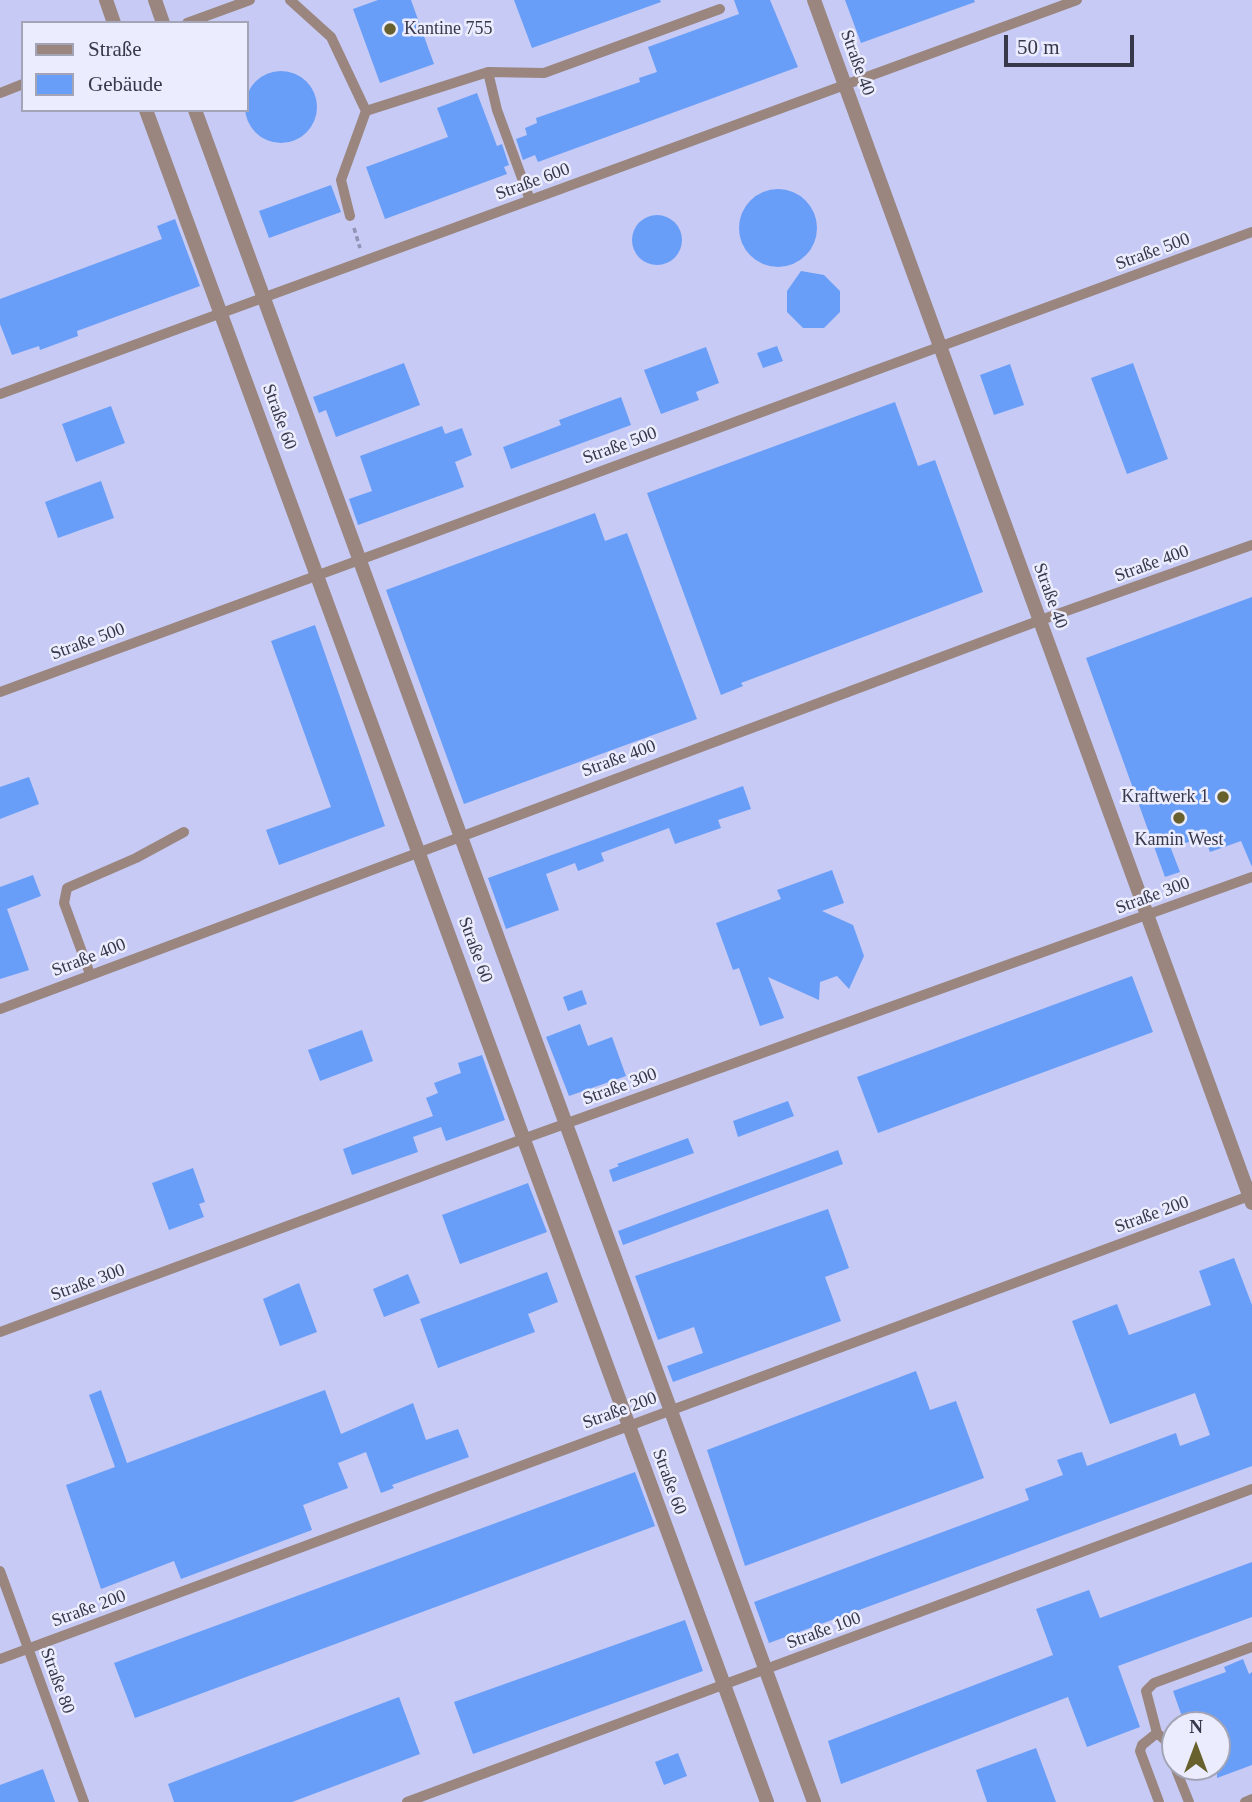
<!DOCTYPE html>
<meta charset="utf-8">
<style>
body{margin:0}
#map{position:relative;width:1252px;height:1802px;overflow:hidden;background:#c6caf4;font-family:"Times New Roman",serif}
canvas{display:block}
.legend{position:absolute;left:21px;top:21px;width:228px;height:91px;box-sizing:border-box;background:#ebedff;border:2px solid #a3a5b6;margin:0;padding:9px 12px;list-style:none;font-size:21px;color:#373849}
.legend li{display:flex;align-items:center;gap:14px;height:35px}
.legend b{width:35px;border:2px solid #a3a5b6}
.north{position:absolute;left:1161px;top:1711px;width:70px;height:70px;box-sizing:border-box;background:#ebedff;border:2px solid #a3a5b6;border-radius:50%;rotate:0deg;font-size:19px;font-weight:700;line-height:28px;text-align:center;color:#373849}
.north::after{content:'';display:block;margin:auto;width:24px;height:32px;background:#69612d;clip-path:polygon(50% 0,100% 100%,50% 72%,0 100%)}
.scale{position:absolute;left:1004px;top:35px;width:130px;height:32px;box-sizing:border-box;border:4px solid #373849;border-top:0;padding-left:9px;font-size:21px;line-height:24px;white-space:nowrap;color:#373849;-webkit-text-stroke:5px #ebedff;paint-order:stroke}
</style>
<div id="map">
<canvas width="1252" height="1802"></canvas>
<ul class="legend">
<li><b style="height:9px;background:#9a867f"></b>Straße</li>
<li><b style="height:19px;background:#699ef8"></b>Gebäude</li>
</ul>
<div class="north">N</div>
<div class="scale">50 m</div>
</div>
<script>
const g = document.querySelector('canvas').getContext('2d');
g.lineJoin = 'round';
function paint(path, color) { g.fillStyle = color; g.fill(path, 'evenodd'); }
const toPath = rows => new Path2D(rows.map(r => 'M' + r).join(''));
function stroke(path, color, width, dash) { g.strokeStyle = color; g.lineWidth = width; g.lineCap = dash ? 'butt' : 'round'; g.setLineDash(dash || []); g.stroke(path); }
function label(font, color, halo, rows, align = 'center') {
  g.font = font + ' "Times New Roman",serif'; g.lineWidth = 5; g.setLineDash([]); g.textBaseline = 'middle'; g.strokeStyle = halo; g.fillStyle = color; for (const [text, x, y, turn = 0] of rows) {
    g.save(); g.translate(x, y); g.rotate((+turn || 0) * Math.PI / 180); g.textAlign = isNaN(turn) ? turn : align; if (halo) g.strokeText(text, 0, 0); g.fillText(text, 0, 0); g.restore();
  }
}
paint(toPath([
 [378,0,411,0,434,64,380,83,353,9],
 [514,0,660,0,661,2,532,48],
 [734,0,770,0,798,67,538,162,535,155,523,160,516,139,527,135,525,128,537,123,536,118,640,82,639,78,657,72,648,47,739,14],
 [845,0,974,0,975,2,861,43],
 '245 107a36 36 0 1 1 72 0a36 36 0 1 1-72 0Z',
 [477,93,497,146,502,144,509,165,504,167,507,174,385,219,366,167,448,137,437,108],
 [331,185,341,212,269,238,259,211],
 '739 228a39 39 0 1 1 78 0a39 39 0 1 1-78 0Z',
 '632 240a25 25 0 1 1 50 0a25 25 0 1 1-50 0Z',
 [175,219,200,286,77,331,78,336,40,350,39,346,12,355,0,324,0,299,162,239,157,226],
 [801,271,824,275,840,291,840,312,824,328,803,328,787,312,787,291],
 [777,346,783,361,763,368,757,353],
 [706,347,719,383,696,392,699,400,661,414,644,370],
 [404,363,420,405,336,437,326,410,319,413,313,397],
 [1133,363,1168,459,1127,474,1091,378],
 [1010,364,1024,405,994,415,980,375],
 [621,397,631,425,511,469,503,447,561,425,559,420],
 [895,402,918,466,935,460,983,592,741,683,743,686,721,695,647,493],
 [111,406,125,443,76,462,62,424],
 [442,426,445,434,462,428,472,455,455,462,464,487,358,525,349,499,372,491,360,456],
 [101,481,114,518,58,538,45,502],
 [595,513,605,541,627,533,697,719,464,804,386,590],
 [1252,597,1252,867,1241,841,1210,852,1203,833,1189,842,1170,846,1180,872,1165,877,1086,658],
 [315,625,385,826,279,865,266,830,331,807,271,641],
 [29,777,39,804,0,819,0,787],
 [743,786,751,809,718,820,721,828,675,844,669,828,601,853,604,861,578,871,575,863,546,874,559,910,506,929,488,878],
 [832,870,844,903,822,911,853,925,864,956,849,989,837,976,820,982,819,1000,768,977,784,1018,760,1026,739,968,733,970,716,923,781,899,777,890],
 [33,875,41,896,7,909,29,970,0,979,0,887],
 [1132,976,1153,1032,878,1133,857,1077],
 [582,990,587,1004,568,1011,563,997],
 [580,1024,588,1046,612,1037,626,1076,569,1096,546,1037],
 [362,1030,373,1061,320,1081,308,1050],
 [482,1055,505,1120,446,1141,441,1127,413,1137,418,1152,352,1175,343,1149,433,1116,426,1098,438,1093,434,1083,461,1073,458,1063],
 [788,1101,794,1116,738,1137,733,1121],
 [688,1138,694,1153,613,1182,609,1170,619,1166,617,1164],
 [838,1150,843,1164,623,1245,618,1231],
 [193,1168,205,1202,199,1204,204,1217,169,1230,152,1183],
 [528,1183,547,1232,460,1264,442,1215],
 [828,1209,849,1268,825,1277,841,1321,673,1382,667,1366,703,1353,694,1327,658,1340,635,1276],
 [1234,1258,1252,1305,1252,1466,769,1643,754,1602,1029,1500,1025,1489,1063,1475,1057,1460,1077,1453,1082,1452,1087,1466,1176,1433,1180,1446,1210,1435,1195,1393,1110,1424,1072,1321,1117,1304,1129,1335,1211,1305,1199,1271],
 [547,1272,558,1302,528,1314,535,1332,438,1368,420,1319],
 [408,1274,420,1303,384,1317,373,1289],
 [299,1283,317,1332,280,1346,263,1299],
 [916,1371,930,1410,956,1401,984,1478,745,1566,707,1450],
 [101,1390,127,1463,325,1390,341,1434,413,1403,426,1440,458,1429,469,1457,392,1485,394,1488,381,1493,366,1452,338,1463,348,1488,303,1505,312,1530,181,1579,174,1561,101,1589,66,1485,115,1467,89,1395],
 [635,1472,655,1526,135,1718,114,1663],
 [1252,1562,1252,1617,1118,1666,1140,1727,1087,1747,1068,1697,841,1784,828,1741,1053,1655,1036,1609,1089,1590,1100,1618],
 [685,1620,703,1671,473,1754,454,1702],
 [1243,1659,1249,1674,1252,1672,1252,1765,1217,1778,1217,1725,1185,1725,1173,1691,1226,1672,1224,1667],
 [399,1697,420,1754,292,1802,174,1802,168,1784],
 [1036,1748,1056,1802,987,1802,976,1770],
 [678,1753,687,1776,664,1785,655,1762],
 [43,1769,55,1802,0,1802,0,1785]
]), '#699ef8');
stroke(toPath([
 [354,228,360,248]
]), '#9093b4', 3.5, [5, 3.5]);
stroke(toPath([
 [290,0,331,37,366,111,488,72,497,110,530,200],
 [187,23,250,0],
 [488,72,544,73,720,9],
 [0,93,23,84],
 [350,216,341,180,366,111],
 [0,394,1077,0],
 [0,692,1252,232],
 [90,974,64,903,67,888,136,858,184,832],
 [0,1009,1038,621,1252,545],
 [0,1332,523,1139,1252,877],
 [0,1571,84,1802],
 [0,1659,1252,1195],
 [1157,1733,1165,1740,1175,1766],
 [1175,1767,1189,1802],
 [407,1802,1252,1489],
 [1159,1802,1140,1751,1142,1745,1157,1733,1146,1691,1154,1683,1252,1647],
 [1245,1802,1252,1799]
]), '#9a867f', 10);
stroke(toPath([
 [106,0,114,23],
 [155,0,163,23],
 [814,0,1252,1203],
 [146,110,767,1802],
 [195,110,814,1802]
]), '#9a867f', 14);
for (const [x, y, r, color] of [
 [390,29,7,"#69612d"],
 [1223,797,7,"#69612d"],
 [1179,818,7,"#69612d"]
]) { const dot = new Path2D(); dot.arc(x, y, r, 0, 2 * Math.PI); g.fillStyle = color; g.fill(dot); stroke(dot, '#ebedff', 2.5); }
label('18px', '#373849', '#ebedff', [
 ["Kantine 755",404,29],
 ["Kraftwerk 1",1209,797,"right"],
 ["Kamin West",1179,840,"center"]
], 'left');
label('18px', '#373849', '#ebedff', [
 ["Straße 40",857,63,70],
 ["Straße 600",533,182,-20],
 ["Straße 500",1153,252,-20],
 ["Straße 60",279,417,70],
 ["Straße 500",620,446,-20],
 ["Straße 400",1152,564,-20],
 ["Straße 40",1050,596,70],
 ["Straße 500",88,642,-20],
 ["Straße 400",619,759,-20],
 ["Straße 300",1153,896,-20],
 ["Straße 60",475,950,70],
 ["Straße 400",89,958,-21],
 ["Straße 300",620,1087,-20],
 ["Straße 200",1152,1215,-20],
 ["Straße 300",88,1283,-20],
 ["Straße 200",620,1411,-20],
 ["Straße 60",669,1482,70],
 ["Straße 200",89,1609,-20],
 ["Straße 100",824,1631,-20],
 ["Straße 80",57,1681,70]
]);
</script>
